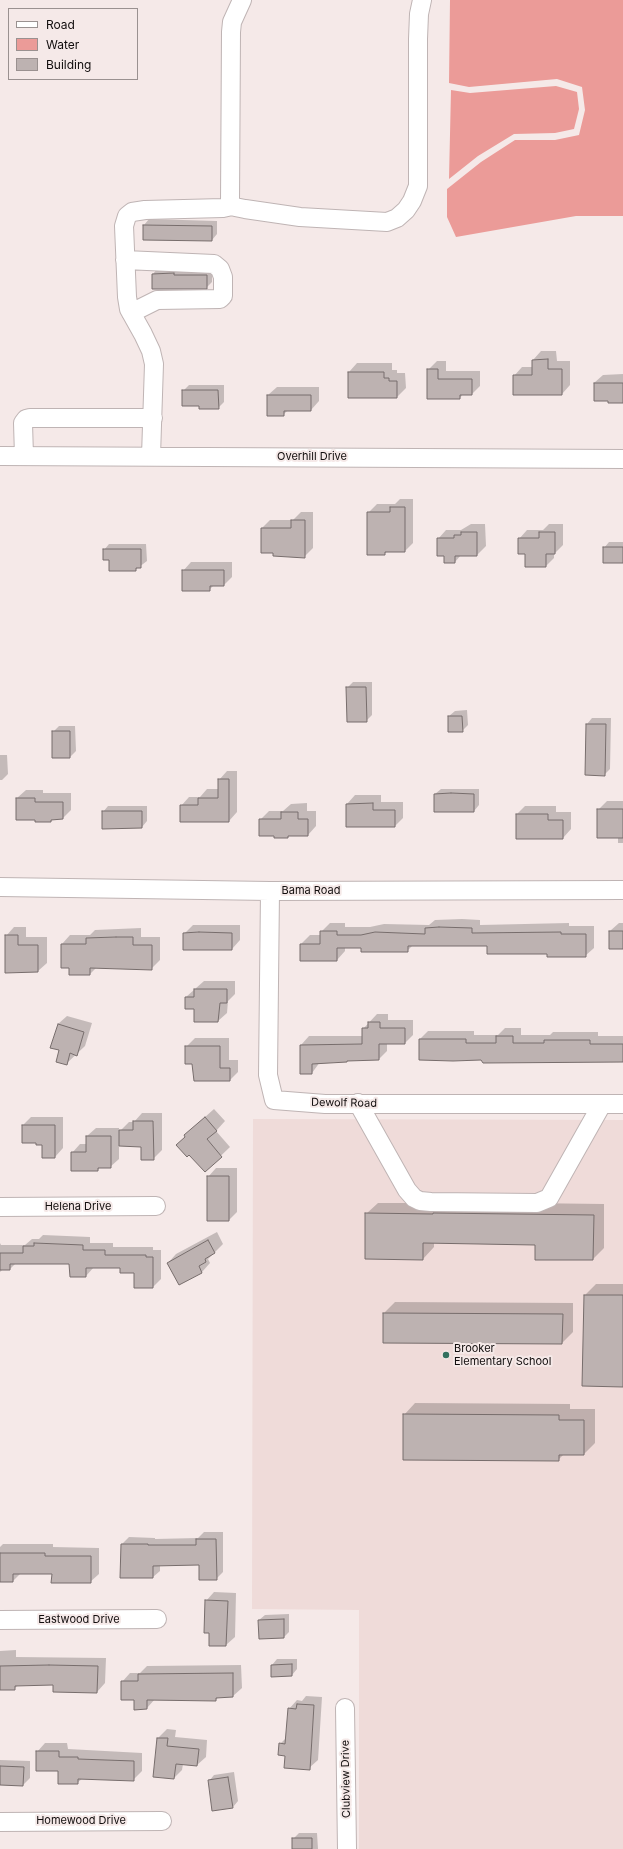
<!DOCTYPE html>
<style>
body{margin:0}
#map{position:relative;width:623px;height:1849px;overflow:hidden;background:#f5e9e8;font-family:Inter,sans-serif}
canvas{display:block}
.legend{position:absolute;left:8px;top:8px;width:130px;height:72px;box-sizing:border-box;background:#f5e9e8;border:1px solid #9a9190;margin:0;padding:5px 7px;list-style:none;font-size:12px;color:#110d0d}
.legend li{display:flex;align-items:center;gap:8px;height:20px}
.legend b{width:20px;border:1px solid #9a9190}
</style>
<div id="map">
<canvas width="623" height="1849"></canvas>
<ul class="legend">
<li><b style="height:5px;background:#fff"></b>Road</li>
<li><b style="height:11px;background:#eb9b98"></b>Water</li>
<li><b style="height:11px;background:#bdb2b1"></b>Building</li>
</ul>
</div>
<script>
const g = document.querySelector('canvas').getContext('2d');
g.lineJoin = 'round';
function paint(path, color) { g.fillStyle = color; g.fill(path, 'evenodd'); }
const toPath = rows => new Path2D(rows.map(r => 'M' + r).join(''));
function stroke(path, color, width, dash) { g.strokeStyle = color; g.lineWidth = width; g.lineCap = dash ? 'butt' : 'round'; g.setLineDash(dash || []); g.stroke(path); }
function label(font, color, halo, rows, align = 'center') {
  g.font = font + ' Inter,sans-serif'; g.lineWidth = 4; g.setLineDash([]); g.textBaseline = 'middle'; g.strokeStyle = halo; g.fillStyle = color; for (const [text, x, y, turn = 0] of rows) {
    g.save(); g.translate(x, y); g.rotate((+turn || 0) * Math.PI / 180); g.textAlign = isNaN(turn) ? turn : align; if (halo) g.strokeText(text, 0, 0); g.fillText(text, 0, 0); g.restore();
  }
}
paint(toPath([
 [253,1119,623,1120,623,1849,359,1849,359,1610,252,1609]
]), '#efdbd9');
paint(toPath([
 [450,0,623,0,623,216,576,216,456,237,447,217,447,189,481,162,515,140,555,140,579,135,585,110,582,87,557,79,469,87,449,83],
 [556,86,577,92,579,109,574,129,555,133,514,134,478,156,449,179,451,90,470,93]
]), '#eb9b98');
paint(toPath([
 [149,219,217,221,217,234,212,240,144,225],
 [158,268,212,270,212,282,206,288,153,274],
 [541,351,556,351,557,361,570,361,570,385,562,394,514,376,522,367,533,367,533,360],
 [437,361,446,361,446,371,480,371,480,386,472,394,463,394,460,398,428,398,428,370],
 [357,363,392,363,392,370,397,370,397,373,405,373,406,388,397,397,349,372],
 [623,374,623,402,594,383,603,375],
 [189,385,224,385,224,402,218,408,200,405,183,391],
 [277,387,319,387,319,401,311,410,288,410,283,415,268,395],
 [400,499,413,499,413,543,405,551,388,551,384,554,368,513,377,504,395,504],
 [301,512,313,512,313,548,305,556,262,528,270,520,293,520],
 [471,524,485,524,486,546,477,555,461,555,455,562,438,539,446,530,461,530],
 [549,524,563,524,563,545,554,554,554,558,546,566,526,553,519,539,527,530,543,530],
 [609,542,623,542,623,562,604,548],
 [109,544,146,544,147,561,135,570,110,559,104,550],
 [191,562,232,562,232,577,224,585,214,585,209,590,183,571],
 [353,682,372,682,372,715,366,721,347,688],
 [467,710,468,725,462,731,449,716,455,711],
 [592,718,611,718,610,769,604,775,587,724],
 [59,726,75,726,76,751,70,757,53,732],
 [0,755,7,755,8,774,2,780,0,780],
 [227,771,237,771,237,812,229,821,181,806,189,797,200,797,207,789,219,789,219,780],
 [441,789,479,789,479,805,474,811,435,794],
 [26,790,43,790,43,793,71,793,71,810,63,818,53,819,51,821,36,821,17,798],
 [355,795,381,795,381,802,403,802,403,818,395,826,347,826,347,804],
 [607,801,623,801,623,843,618,843,618,837,598,810],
 [307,803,307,811,316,811,316,826,308,835,290,835,288,837,260,820,269,811,283,811,291,804],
 [108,806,147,806,147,821,142,827,103,812],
 [525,806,556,806,556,812,571,812,571,829,563,838,517,814],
 [462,919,480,920,480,925,569,923,569,926,594,926,594,948,585,956,488,945,413,945,407,951,345,947,345,951,337,960,301,960,301,944,310,935,321,935,321,932,330,923,345,923,345,927,370,927,384,924,429,925,435,920],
 [619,923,623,923,623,948,610,931],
 [193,925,240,925,240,940,232,949,184,934],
 [14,927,26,927,26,937,47,937,47,963,38,971,6,936],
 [141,928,141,937,160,937,160,960,151,969,97,967,90,974,70,967,62,967,62,944,70,935,90,935,95,930],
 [204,981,235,981,235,994,228,1001,227,1013,218,1021,195,1008,186,1008,186,997],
 [377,1014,388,1014,388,1020,413,1020,413,1035,405,1043,387,1043,387,1051,379,1059,320,1062,312,1073,301,1073,301,1045,309,1036,363,1036,363,1029],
 [67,1016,92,1023,85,1046,66,1064,61,1050,58,1024],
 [505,1028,521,1028,521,1035,550,1035,553,1032,598,1032,598,1036,623,1036,623,1061,482,1059,420,1039,428,1031,474,1031,474,1035,498,1035],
 [195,1038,229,1038,229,1060,238,1060,238,1072,230,1080,193,1063,186,1047],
 [214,1109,225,1121,216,1131,230,1147,205,1171,190,1153,185,1135],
 [142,1113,162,1113,162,1150,153,1159,142,1146,119,1144,119,1159,110,1167,100,1167,98,1170,72,1153,80,1144,87,1144,87,1136,96,1128,119,1128,119,1132,129,1122,134,1122],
 [31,1117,63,1117,63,1148,55,1157,22,1126],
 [216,1168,237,1168,237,1212,229,1220,208,1177],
 [446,1202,604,1204,604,1248,593,1259,536,1244,434,1242,434,1247,423,1259,366,1214,378,1203,444,1203],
 [217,1232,223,1244,208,1259,210,1263,202,1272,180,1284,168,1263,176,1254],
 [43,1235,90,1237,90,1243,113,1243,113,1247,153,1247,153,1250,161,1250,161,1279,153,1287,135,1272,121,1267,94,1267,86,1276,71,1276,70,1263,16,1263,10,1269,3,1269,0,1272,0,1243,1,1245,25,1245,32,1239,39,1239],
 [596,1284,623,1284,623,1386,585,1295],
 [395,1302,573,1303,573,1332,562,1343,384,1313],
 [415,1403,570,1404,570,1409,595,1409,595,1443,584,1454,564,1454,558,1460,404,1415],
 [204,1532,223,1532,223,1572,216,1579,200,1564,160,1565,160,1571,153,1577,121,1577,122,1544,129,1537,155,1538,155,1539,198,1538],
 [3,1544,53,1544,53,1547,99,1548,99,1574,90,1582,53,1573,21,1573,13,1581,0,1581,0,1547],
 [214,1592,236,1593,235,1637,226,1645,210,1645,210,1632,206,1601],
 [289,1614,289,1632,284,1637,259,1620,265,1615],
 [16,1650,16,1657,106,1658,105,1683,97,1692,54,1684,19,1684,14,1689,0,1689,0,1651],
 [277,1659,297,1659,297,1669,292,1675,272,1665],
 [241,1665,242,1688,233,1696,219,1696,216,1700,155,1699,147,1708,135,1699,122,1682,130,1673,140,1673,147,1666],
 [306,1696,322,1697,318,1760,309,1768,286,1755,280,1744,287,1737,289,1709,297,1700,302,1701],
 [167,1729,176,1730,175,1737,207,1740,206,1757,197,1765,183,1764,182,1770,174,1778,158,1738],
 [45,1743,67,1743,68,1749,142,1753,142,1771,133,1780,83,1778,77,1783,37,1752],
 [0,1760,30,1761,30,1778,23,1785,0,1784],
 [234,1772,238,1801,233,1807,209,1781,214,1775],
 [299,1833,317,1833,318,1849,293,1849,293,1839]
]), '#0003');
const building = toPath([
 [143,225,212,226,212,241,143,240,143,225],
 [174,273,174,275,207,275,207,289,152,289,152,274,174,273],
 [548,359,548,369,562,369,562,395,513,395,513,375,532,375,532,360,548,359],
 [427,369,438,369,438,379,472,379,472,395,460,395,460,399,427,399,427,369],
 [348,372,384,372,384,378,389,378,389,381,397,381,397,398,348,398,348,372],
 [594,383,623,383,623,403,608,403,608,401,594,401,594,383],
 [182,390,218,390,219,409,199,409,199,406,182,406,182,390],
 [267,395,311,395,311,411,284,411,284,416,267,416,267,395],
 [390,507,405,507,405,552,385,552,385,555,367,555,367,512,390,512,390,507],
 [291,520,305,520,305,558,273,556,273,553,261,553,261,528,291,528,291,520],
 [461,532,477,532,477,556,455,556,455,563,444,563,444,556,437,556,437,538,454,538,454,535,461,535,461,532],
 [539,532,555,532,555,554,546,554,546,567,525,567,525,554,518,554,518,538,539,538,539,532],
 [603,547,623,547,623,563,603,563,603,547],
 [103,549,141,549,141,568,136,568,136,571,109,571,109,560,103,560,103,549],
 [182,570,224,570,224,586,210,586,210,591,182,591,182,570],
 [346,687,366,687,367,722,347,722,346,687],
 [448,716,462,716,463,732,448,732,448,716],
 [586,724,606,724,605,776,585,775,586,724],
 [52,731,70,731,70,758,52,758,52,731],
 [218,779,229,779,229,822,180,822,180,805,198,805,198,798,218,798,218,779],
 [451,793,474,794,474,812,434,812,434,794,451,793],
 [16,798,35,798,35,802,63,802,63,819,51,820,51,822,35,822,35,820,16,820,16,798],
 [373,803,373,810,395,810,395,827,346,827,346,804,373,803],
 [597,809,623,809,623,838,597,838,597,809],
 [102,811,142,811,142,828,102,829,102,811],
 [281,812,298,812,298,819,308,819,308,836,288,836,288,838,274,838,274,836,259,836,259,819,281,819,281,812],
 [516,814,548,814,548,820,563,820,563,839,516,839,516,814],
 [439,927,472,928,472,933,561,932,561,934,586,934,586,957,547,957,547,954,487,954,487,946,408,946,408,952,361,952,361,948,337,948,337,961,300,961,300,944,320,944,320,931,337,931,337,935,361,935,375,932,425,934,425,928,439,927],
 [609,931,623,931,623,949,609,949,609,931],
 [199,932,232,933,232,950,183,950,183,933,199,932],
 [5,935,18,935,18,945,38,945,38,972,5,973,5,935],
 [116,937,133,937,133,945,152,945,152,970,90,968,90,975,69,975,69,968,61,968,61,944,86,944,86,938,116,937],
 [194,989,227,989,227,1003,220,1003,218,1022,194,1022,194,1009,185,1009,185,997,194,997,194,989],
 [368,1022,380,1022,380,1028,405,1028,405,1044,379,1044,379,1060,347,1061,347,1062,312,1064,312,1074,300,1074,300,1045,362,1044,362,1028,368,1028,368,1022],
 [58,1024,84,1032,77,1056,70,1053,67,1065,56,1062,59,1050,50,1048,58,1024],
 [496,1036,513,1036,513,1043,544,1043,544,1040,590,1040,590,1044,623,1044,623,1062,483,1063,481,1060,453,1061,419,1060,419,1039,466,1039,466,1043,496,1043,496,1036],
 [185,1046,220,1046,220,1068,230,1068,230,1081,194,1081,192,1064,185,1064,185,1046],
 [205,1117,217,1131,207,1139,222,1157,205,1172,189,1155,187,1157,176,1145,185,1137,184,1135,205,1117],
 [133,1121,153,1121,154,1160,141,1160,141,1147,119,1146,119,1130,133,1130,133,1121],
 [22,1125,55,1125,55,1158,42,1158,42,1145,36,1145,36,1143,22,1143,22,1125],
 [86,1136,111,1136,111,1168,98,1168,98,1171,71,1171,71,1152,86,1152,86,1136],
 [207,1176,229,1176,229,1221,207,1221,207,1176],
 [365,1213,433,1214,433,1213,594,1215,593,1260,535,1260,535,1245,423,1243,423,1260,365,1259,365,1213],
 [208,1240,215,1253,205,1259,206,1262,199,1266,202,1273,179,1285,167,1263,208,1240],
 [34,1243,83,1245,83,1250,105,1250,105,1255,146,1255,146,1257,153,1257,153,1288,134,1288,134,1273,120,1273,120,1268,86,1268,86,1277,70,1277,69,1264,10,1264,10,1270,0,1270,0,1253,23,1253,23,1246,34,1246,34,1243],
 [584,1295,623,1295,623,1387,582,1386,584,1295],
 [383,1313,563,1314,562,1344,383,1343,383,1313],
 [403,1414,559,1415,559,1420,584,1420,584,1455,559,1455,559,1461,403,1460,403,1414],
 [196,1539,216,1539,217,1580,199,1580,199,1565,153,1566,153,1578,120,1578,121,1544,148,1544,148,1545,196,1545,196,1539],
 [0,1553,45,1553,45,1556,91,1556,91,1583,51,1583,52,1574,13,1574,13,1582,0,1582,0,1553],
 [205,1600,228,1601,226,1646,209,1646,209,1633,204,1633,205,1600],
 [284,1619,284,1638,259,1639,258,1620,284,1619],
 [292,1664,292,1676,271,1677,271,1665,292,1664],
 [49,1665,98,1666,97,1693,53,1692,53,1685,15,1686,15,1690,0,1690,0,1666,49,1665],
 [233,1673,233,1697,216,1698,216,1701,147,1700,147,1709,134,1710,134,1700,121,1700,121,1681,138,1681,138,1674,233,1673],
 [297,1704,314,1705,310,1770,284,1768,285,1756,278,1755,279,1743,285,1744,288,1708,296,1709,297,1704],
 [157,1738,168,1738,167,1746,199,1749,197,1766,176,1764,174,1779,153,1777,157,1738],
 [36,1751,59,1751,59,1757,78,1757,78,1759,134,1761,134,1781,78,1779,78,1784,58,1784,58,1771,36,1771,36,1751],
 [0,1766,24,1767,23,1786,0,1785,0,1766],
 [228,1777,233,1808,212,1811,208,1780,228,1777],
 [292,1838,312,1838,312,1849,292,1849,292,1838]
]);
paint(building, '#bdb2b1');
stroke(building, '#776d6c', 1);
const minor = toPath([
 [242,0,232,22,231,32,230,203,235,207,245,209,300,217,387,222,397,218,406,210,412,201,418,186,418,39,419,14,422,0],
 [125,260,214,264,220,269,223,277,223,296,220,299,157,300,131,313],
 [0,456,623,459],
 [24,456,23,423,26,419,30,418,153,418],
 [151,456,154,364,151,351,143,334,129,309,127,297,124,226,127,216,132,212,145,210,223,208,232,206],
 [0,887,270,891,623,890],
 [270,891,268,1075,274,1100,325,1104,623,1104],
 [358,1103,407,1190,414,1198,420,1201,431,1202,537,1203,549,1198,602,1104],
 [0,1207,156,1206],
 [0,1620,157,1619],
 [345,1708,347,1849],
 [0,1822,162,1821]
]);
stroke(minor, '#bfb4b4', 20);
stroke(minor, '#fff', 18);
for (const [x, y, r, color] of [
 [446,1355,4,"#32715f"]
]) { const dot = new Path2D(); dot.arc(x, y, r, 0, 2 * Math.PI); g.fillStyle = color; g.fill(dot); stroke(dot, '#f5e9e8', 1.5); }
label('11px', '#110d0d', '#f5e9e8', [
 ["Overhill Drive",312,457],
 ["Bama Road",311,891],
 ["Dewolf Road",344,1103,1],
 ["Helena Drive",78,1207],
 ["Eastwood Drive",79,1620],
 ["Clubview Drive",346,1779,-91],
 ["Homewood Drive",81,1821]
]);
label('11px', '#110d0d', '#f5e9e8', [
 ["Brooker",454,1349],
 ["Elementary School",454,1362]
], 'left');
</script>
